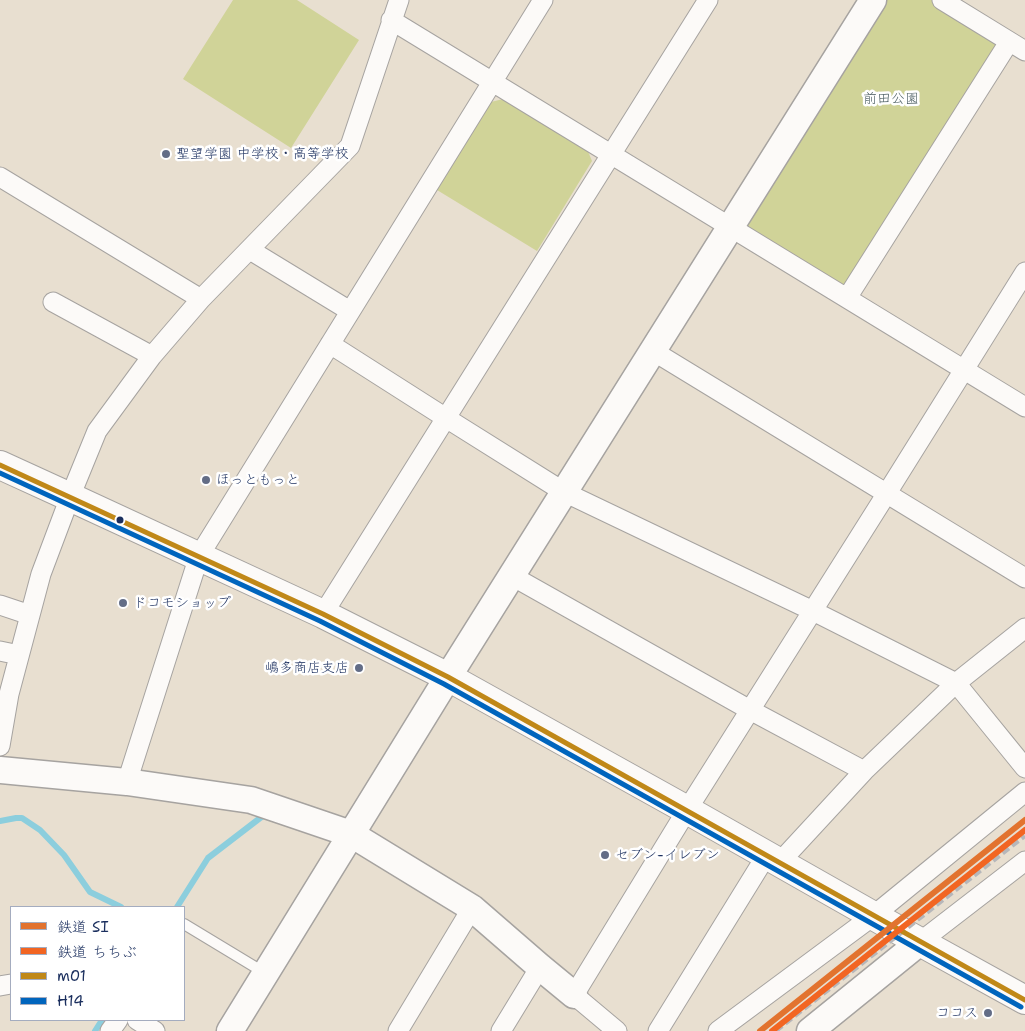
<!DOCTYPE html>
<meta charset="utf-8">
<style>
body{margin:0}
#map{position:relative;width:1025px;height:1031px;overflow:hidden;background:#e8dfd0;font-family:"Shantell Sans","Klee One",sans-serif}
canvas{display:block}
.legend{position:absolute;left:10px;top:906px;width:175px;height:115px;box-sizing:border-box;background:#fff;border:1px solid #a4acbf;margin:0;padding:6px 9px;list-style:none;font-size:15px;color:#1b2f5e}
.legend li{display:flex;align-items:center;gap:10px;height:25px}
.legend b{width:25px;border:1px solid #a4acbf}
</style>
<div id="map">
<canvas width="1025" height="1031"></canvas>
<ul class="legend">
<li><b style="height:6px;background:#e2732f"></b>鉄道 SI</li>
<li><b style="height:6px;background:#f26522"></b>鉄道 ちちぶ</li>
<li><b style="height:6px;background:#c08818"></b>m01</li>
<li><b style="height:6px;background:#0065bd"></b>H14</li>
</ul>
</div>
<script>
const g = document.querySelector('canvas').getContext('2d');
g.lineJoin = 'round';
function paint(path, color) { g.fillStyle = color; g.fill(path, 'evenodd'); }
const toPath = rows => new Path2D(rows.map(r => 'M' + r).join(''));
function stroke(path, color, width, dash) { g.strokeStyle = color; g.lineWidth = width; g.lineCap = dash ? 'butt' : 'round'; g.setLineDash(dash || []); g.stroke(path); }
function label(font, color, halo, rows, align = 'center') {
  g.font = font + ' "Shantell Sans","Klee One",sans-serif'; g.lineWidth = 5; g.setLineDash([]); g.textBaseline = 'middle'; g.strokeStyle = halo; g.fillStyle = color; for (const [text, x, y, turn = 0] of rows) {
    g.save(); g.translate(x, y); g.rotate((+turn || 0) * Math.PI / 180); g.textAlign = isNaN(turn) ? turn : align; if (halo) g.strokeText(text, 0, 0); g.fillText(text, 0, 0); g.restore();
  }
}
paint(toPath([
 [233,0,297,0,359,40,291,148,183,79],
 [873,0,942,0,1009,42,847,298,731,227],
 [507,98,587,149,592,161,537,251,437,190,491,102]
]), '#d0d398');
stroke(toPath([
 [0,821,16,818,22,818,40,830,64,855,90,892,121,907],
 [177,907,208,858,264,815],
 [95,1031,102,1020]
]), '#8ccedd', 6);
const lane = toPath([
 [184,924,265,973]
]);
const street = toPath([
 [942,0,1025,51],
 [391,20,1025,407],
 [0,177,201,299],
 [250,250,350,311],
 [847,298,1009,42],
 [53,302,152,356],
 [330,344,446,418,564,492,813,611,956,683,1025,768],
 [653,351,1025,578],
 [512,576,750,710,864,771],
 [0,605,30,615],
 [323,614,708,0],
 [0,651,19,655],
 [0,746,9,694,41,574,70,497,97,431,152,356,201,299,350,146,399,0],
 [127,782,199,556,543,0],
 [779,863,864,771,956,683,1025,628],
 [920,942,1025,861],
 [0,986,11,984],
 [137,1020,155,1031],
 [110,1031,118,1020],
 [398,1031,472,908],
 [501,1031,540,967],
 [617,1031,574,995,687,810,887,493,1025,272],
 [658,1031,766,856],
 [718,1031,873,916,1025,792]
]);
const secondary = toPath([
 [0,770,127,782,251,800,351,834,472,908,540,967,574,995],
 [230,1031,448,677,873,0],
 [810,1031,920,942]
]);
const primary = toPath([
 [0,465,70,497,323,614,448,677,687,810,902,932,1025,1000]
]);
stroke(lane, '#a6a3a0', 12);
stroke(street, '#a6a3a0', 21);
stroke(secondary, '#a6a3a0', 29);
stroke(primary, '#a6a3a0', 30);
stroke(lane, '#fcfaf8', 10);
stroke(street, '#fcfaf8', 19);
stroke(secondary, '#fcfaf8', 26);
stroke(primary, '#fcfaf8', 28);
stroke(toPath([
 [776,1031,1025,836]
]), '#b6b7ba', 4, [8, 4]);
stroke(toPath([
 [0,465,323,614,448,677,1025,1000]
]), '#c08818', 5);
stroke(toPath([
 [0,473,320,621,444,684,1021,1007]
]), '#0065bd', 5);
stroke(toPath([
 [760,1031,1025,820]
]), '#e2732f', 6);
stroke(toPath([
 [772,1031,1025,830]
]), '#f26522', 6);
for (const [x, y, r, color] of [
 [166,154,5,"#636d86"],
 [206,480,5,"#636d86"],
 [120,520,4.5,"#1b2f5e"],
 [123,603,5,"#636d86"],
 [359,668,5,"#636d86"],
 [605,855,5,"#636d86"],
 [988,1013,5,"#636d86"]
]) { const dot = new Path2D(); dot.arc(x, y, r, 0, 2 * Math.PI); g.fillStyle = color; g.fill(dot); stroke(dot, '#fff', 2); }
label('14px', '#4b5d62', '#fff', [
 ["前田公園",891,99]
]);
label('14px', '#1b2f5e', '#fff', [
 ["聖望学園 中学校・高等学校",176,154],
 ["ほっともっと",216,480],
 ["ドコモショップ",133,603],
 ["嶋多商店支店",349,668,"right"],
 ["セブン-イレブン",615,855],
 ["ココス",978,1013,"right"]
], 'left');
</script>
